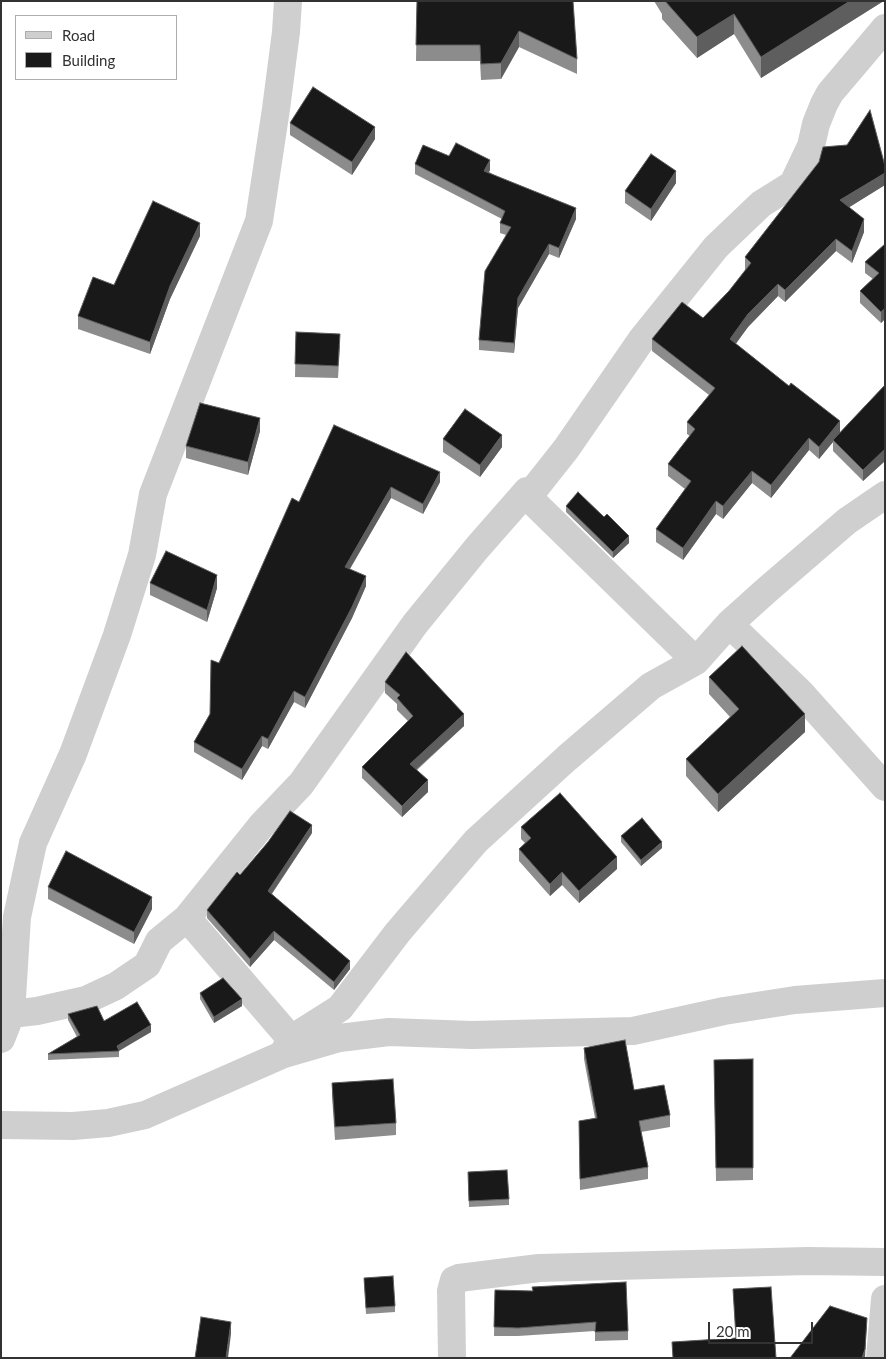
<!DOCTYPE html>
<style>
body{margin:0}
#map{position:relative;width:886px;height:1359px;overflow:hidden;background:#fff;font-family:Lato,sans-serif}
canvas{display:block}
.frame{position:absolute;inset:0;border:2px solid #323232;pointer-events:none}
.legend{position:absolute;left:15px;top:15px;width:162px;height:65px;box-sizing:border-box;background:#fff;border:1px solid #adadad;margin:0;padding:6px 9px;list-style:none;font-size:15px;color:#323232}
.legend li{display:flex;align-items:center;gap:10px;height:25px}
.legend b{width:25px;border:1px solid #adadad}
.scale{position:absolute;left:708px;top:1322px;width:105px;height:22px;box-sizing:border-box;border:2px solid #323232;border-top:0;padding-left:6px;font-size:15px;line-height:18px;white-space:nowrap;color:#323232;-webkit-text-stroke:4px #fff;paint-order:stroke}
</style>
<div id="map">
<canvas width="886" height="1359"></canvas>
<div class="frame"></div>
<ul class="legend">
<li><b style="height:6px;background:#cfcfcf"></b>Road</li>
<li><b style="height:14px;background:#191919"></b>Building</li>
</ul>
<div class="scale">20 m</div>
</div>
<script>
const g = document.querySelector('canvas').getContext('2d');
g.lineJoin = 'round';
const toPath = rows => new Path2D(rows.map(r => 'M' + r).join(''));
function stroke(path, color, width, dash) { g.strokeStyle = color; g.lineWidth = width; g.lineCap = dash ? 'butt' : 'round'; g.setLineDash(dash || []); g.stroke(path); }
function paint(path, color) { g.fillStyle = color; g.fill(path, 'evenodd'); }
stroke(toPath([
 [528,497,696,661],
 [729,624,800,692,885,787],
 [187,918,291,1039],
 [11,1014,37,1011,86,1000,116,986,147,965,159,941,187,918,261,826,301,784,415,624,477,548,527,491,528,497,566,449,642,339,716,247,761,204,793,184,811,146,816,124,824,104,830,93,885,28],
 [1,1039,11,1014,17,917,33,843,73,754,117,635,142,555,153,494,259,221,276,109,286,32,288,1],
 [285,1050,291,1039,340,1008,398,932,476,841,567,758,651,686,696,661,729,624,768,589,847,521,885,495],
 [1,1125,73,1126,108,1123,145,1115,284,1054,339,1038,389,1032,472,1035,633,1031,724,1011,795,1000,885,993],
 [452,1358,451,1291,454,1280,459,1278,539,1268,808,1261,885,1262],
 [880,1358,885,1299]
]), '#cfcfcf', 28);
paint(toPath([
 [417,1,573,1,577,59,577,74,519,47,501,79,481,80,480,61,416,61],
 [654,1,882,1,882,2,761,78,734,34,697,58,662,19,662,14],
 [290,123,375,139,352,175,290,135],
 [449,156,490,170,489,172,576,219,559,258,549,254,518,308,514,353,479,350,479,340,506,235,500,233,500,223,502,219,415,174,415,164],
 [885,166,885,185,849,207,864,232,852,263,836,251,785,302,778,296,748,327,735,344,840,433,885,385,885,461,863,481,833,451,833,442,819,459,809,450,771,498,752,483,723,519,716,514,683,560,656,542,656,529,685,489,668,476,668,464,690,436,687,434,687,422,709,395,652,351,652,339,703,318,729,291,745,270,745,257],
 [676,183,651,221,625,203,625,191],
 [200,236,170,299,150,354,78,329,78,316,114,285],
 [885,244,885,319,881,323,860,303,860,291,873,279,865,273,865,262],
 [296,332,340,346,338,378,295,377],
 [334,425,440,482,423,514,391,498,350,569,366,586,352,618,305,708,294,702,268,749,262,746,242,780,194,752,194,742,210,714,219,663,299,502],
 [260,431,248,475,186,458,186,446],
 [443,439,502,447,480,477,443,452],
 [566,506,629,543,613,558,566,512],
 [150,583,217,588,207,622,150,595],
 [709,677,805,732,718,812,686,776,686,759,730,717,709,694],
 [385,682,464,726,417,770,428,792,402,817,362,778,362,767,408,721,397,710,397,704,385,693],
 [521,827,617,869,579,903,562,885,550,896,519,861,519,849,525,843,521,839],
 [312,833,272,894,350,969,334,990,274,940,250,967,207,918,207,910,240,875],
 [621,836,662,848,641,866,621,842],
 [48,887,152,909,134,944,48,899],
 [200,993,242,1006,214,1023,200,999],
 [68,1014,104,1021,151,1032,119,1050,119,1057,48,1060,48,1054,77,1037,68,1020],
 [584,1048,634,1090,670,1115,670,1127,641,1132,648,1167,648,1179,580,1190,579,1121,595,1118,584,1059],
 [753,1059,753,1180,716,1181,714,1060],
 [332,1083,396,1123,396,1135,335,1140,332,1096],
 [468,1179,509,1199,509,1205,469,1207],
 [364,1278,395,1306,395,1312,366,1314],
 [733,1289,776,1358,673,1358,672,1342,736,1338],
 [495,1290,628,1331,628,1340,595,1341,595,1331,518,1336,494,1336]
]), '#8c8c8c');
paint(toPath([
 [850,1,882,1,882,2,761,78,761,57],
 [734,14,734,34,697,58,697,37],
 [519,31,519,47,501,79,501,63],
 [375,127,375,139,352,175,352,162],
 [490,160,490,170,484,181,484,171],
 [676,171,676,183,651,221,651,209],
 [885,173,885,185,840,213,840,200],
 [576,208,576,219,559,258,559,248],
 [864,219,864,232,852,263,852,251],
 [200,223,200,236,170,299,150,354,150,342,170,286],
 [836,239,836,251,785,302,785,290],
 [549,244,549,254,518,308,514,353,514,343,518,298],
 [778,284,778,296,748,327,730,352,730,339,748,314],
 [885,308,885,319,881,323,881,312],
 [260,418,260,431,248,475,248,462],
 [840,421,840,434,833,440,833,442,819,459,819,447],
 [502,435,502,447,480,477,480,465],
 [809,438,809,450,771,498,771,485],
 [885,449,885,461,863,481,863,470],
 [752,471,752,483,723,519,723,506],
 [440,472,440,482,423,514,423,504],
 [391,487,391,498,345,577,345,567],
 [716,501,716,514,683,560,683,548],
 [629,536,629,543,613,558,613,552],
 [217,575,217,588,207,622,207,610],
 [366,576,366,586,352,618,305,708,305,697],
 [294,691,294,702,268,749,268,739],
 [464,714,464,726,410,775,410,764],
 [805,714,805,732,718,812,718,794],
 [262,736,262,746,242,780,242,769],
 [428,780,428,792,402,817,402,806],
 [312,825,312,833,268,899,268,891],
 [662,842,662,848,641,866,641,860],
 [617,857,617,869,579,903,579,891],
 [562,872,562,885,550,896,550,884],
 [152,897,152,909,134,944,134,932],
 [274,931,274,940,250,967,250,959],
 [350,961,350,969,334,990,334,982],
 [242,999,242,1006,214,1023,214,1017],
 [151,1025,151,1032,119,1051,117,1046],
 [867,1318,865,1358,862,1358],
 [231,1322,231,1334,228,1358,226,1358]
]), '#5e5e5e');
const building = toPath([
 [417,1,573,1,577,59,519,31,501,63,481,64,480,45,416,45,417,1],
 [665,1,850,1,761,57,734,14,697,37,665,1],
 [313,87,375,127,352,162,290,123,313,87],
 [870,110,885,166,885,173,840,200,864,219,852,251,836,239,785,290,778,284,748,314,730,339,789,386,791,383,840,421,819,447,809,438,771,485,752,471,723,506,716,501,683,548,656,529,691,481,668,464,695,429,687,422,715,388,652,339,682,302,703,318,729,291,751,263,745,257,819,162,823,147,847,145,870,110],
 [456,143,490,160,484,171,576,208,559,248,549,244,518,298,514,343,479,340,485,271,511,227,500,223,505,211,415,164,423,145,449,156,456,143],
 [651,154,676,171,651,209,625,191,651,154],
 [153,201,200,223,170,286,150,342,78,316,93,277,114,285,153,201],
 [885,244,885,308,881,312,860,291,879,273,865,262,885,244],
 [296,332,340,334,338,366,295,364,296,332],
 [885,385,885,449,863,470,833,440,885,385],
 [200,403,260,418,248,462,186,446,200,403],
 [465,409,502,435,480,465,443,439,465,409],
 [334,425,440,472,423,504,391,487,345,567,366,576,352,607,305,697,294,691,268,739,262,736,242,769,194,742,210,714,211,660,219,663,292,498,299,502,334,425],
 [578,492,604,517,607,514,629,536,613,552,566,506,578,492],
 [166,551,217,575,207,610,150,583,166,551],
 [742,646,805,714,718,794,686,759,739,709,709,677,742,646],
 [406,652,464,714,410,764,428,780,402,806,362,767,413,716,397,698,400,695,385,682,406,652],
 [560,793,617,857,579,891,562,872,550,884,519,849,531,838,521,827,560,793],
 [290,811,312,825,268,891,350,961,334,982,274,931,250,959,207,910,237,872,240,875,268,842,290,811],
 [642,818,662,842,641,860,621,836,642,818],
 [66,851,152,897,134,932,48,887,66,851],
 [223,978,242,999,214,1017,200,993,223,978],
 [137,1002,151,1025,117,1046,119,1051,48,1054,80,1035,68,1014,97,1006,104,1021,137,1002],
 [625,1040,634,1090,664,1085,670,1115,639,1121,648,1167,580,1179,579,1121,597,1118,584,1048,625,1040],
 [753,1059,753,1168,716,1168,714,1060,753,1059],
 [393,1079,396,1123,335,1127,332,1083,393,1079],
 [507,1170,509,1199,469,1201,468,1172,507,1170],
 [393,1276,395,1306,366,1308,364,1278,393,1276],
 [626,1282,628,1331,595,1332,596,1322,518,1328,494,1327,495,1290,533,1291,532,1287,626,1282],
 [771,1287,776,1358,673,1358,672,1342,736,1338,733,1289,771,1287],
 [830,1306,867,1318,865,1349,862,1358,790,1358,830,1306],
 [201,1317,231,1322,226,1358,195,1358,201,1317]
]);
paint(building, '#191919');
stroke(building, '#5e5e5e', 1);
</script>
